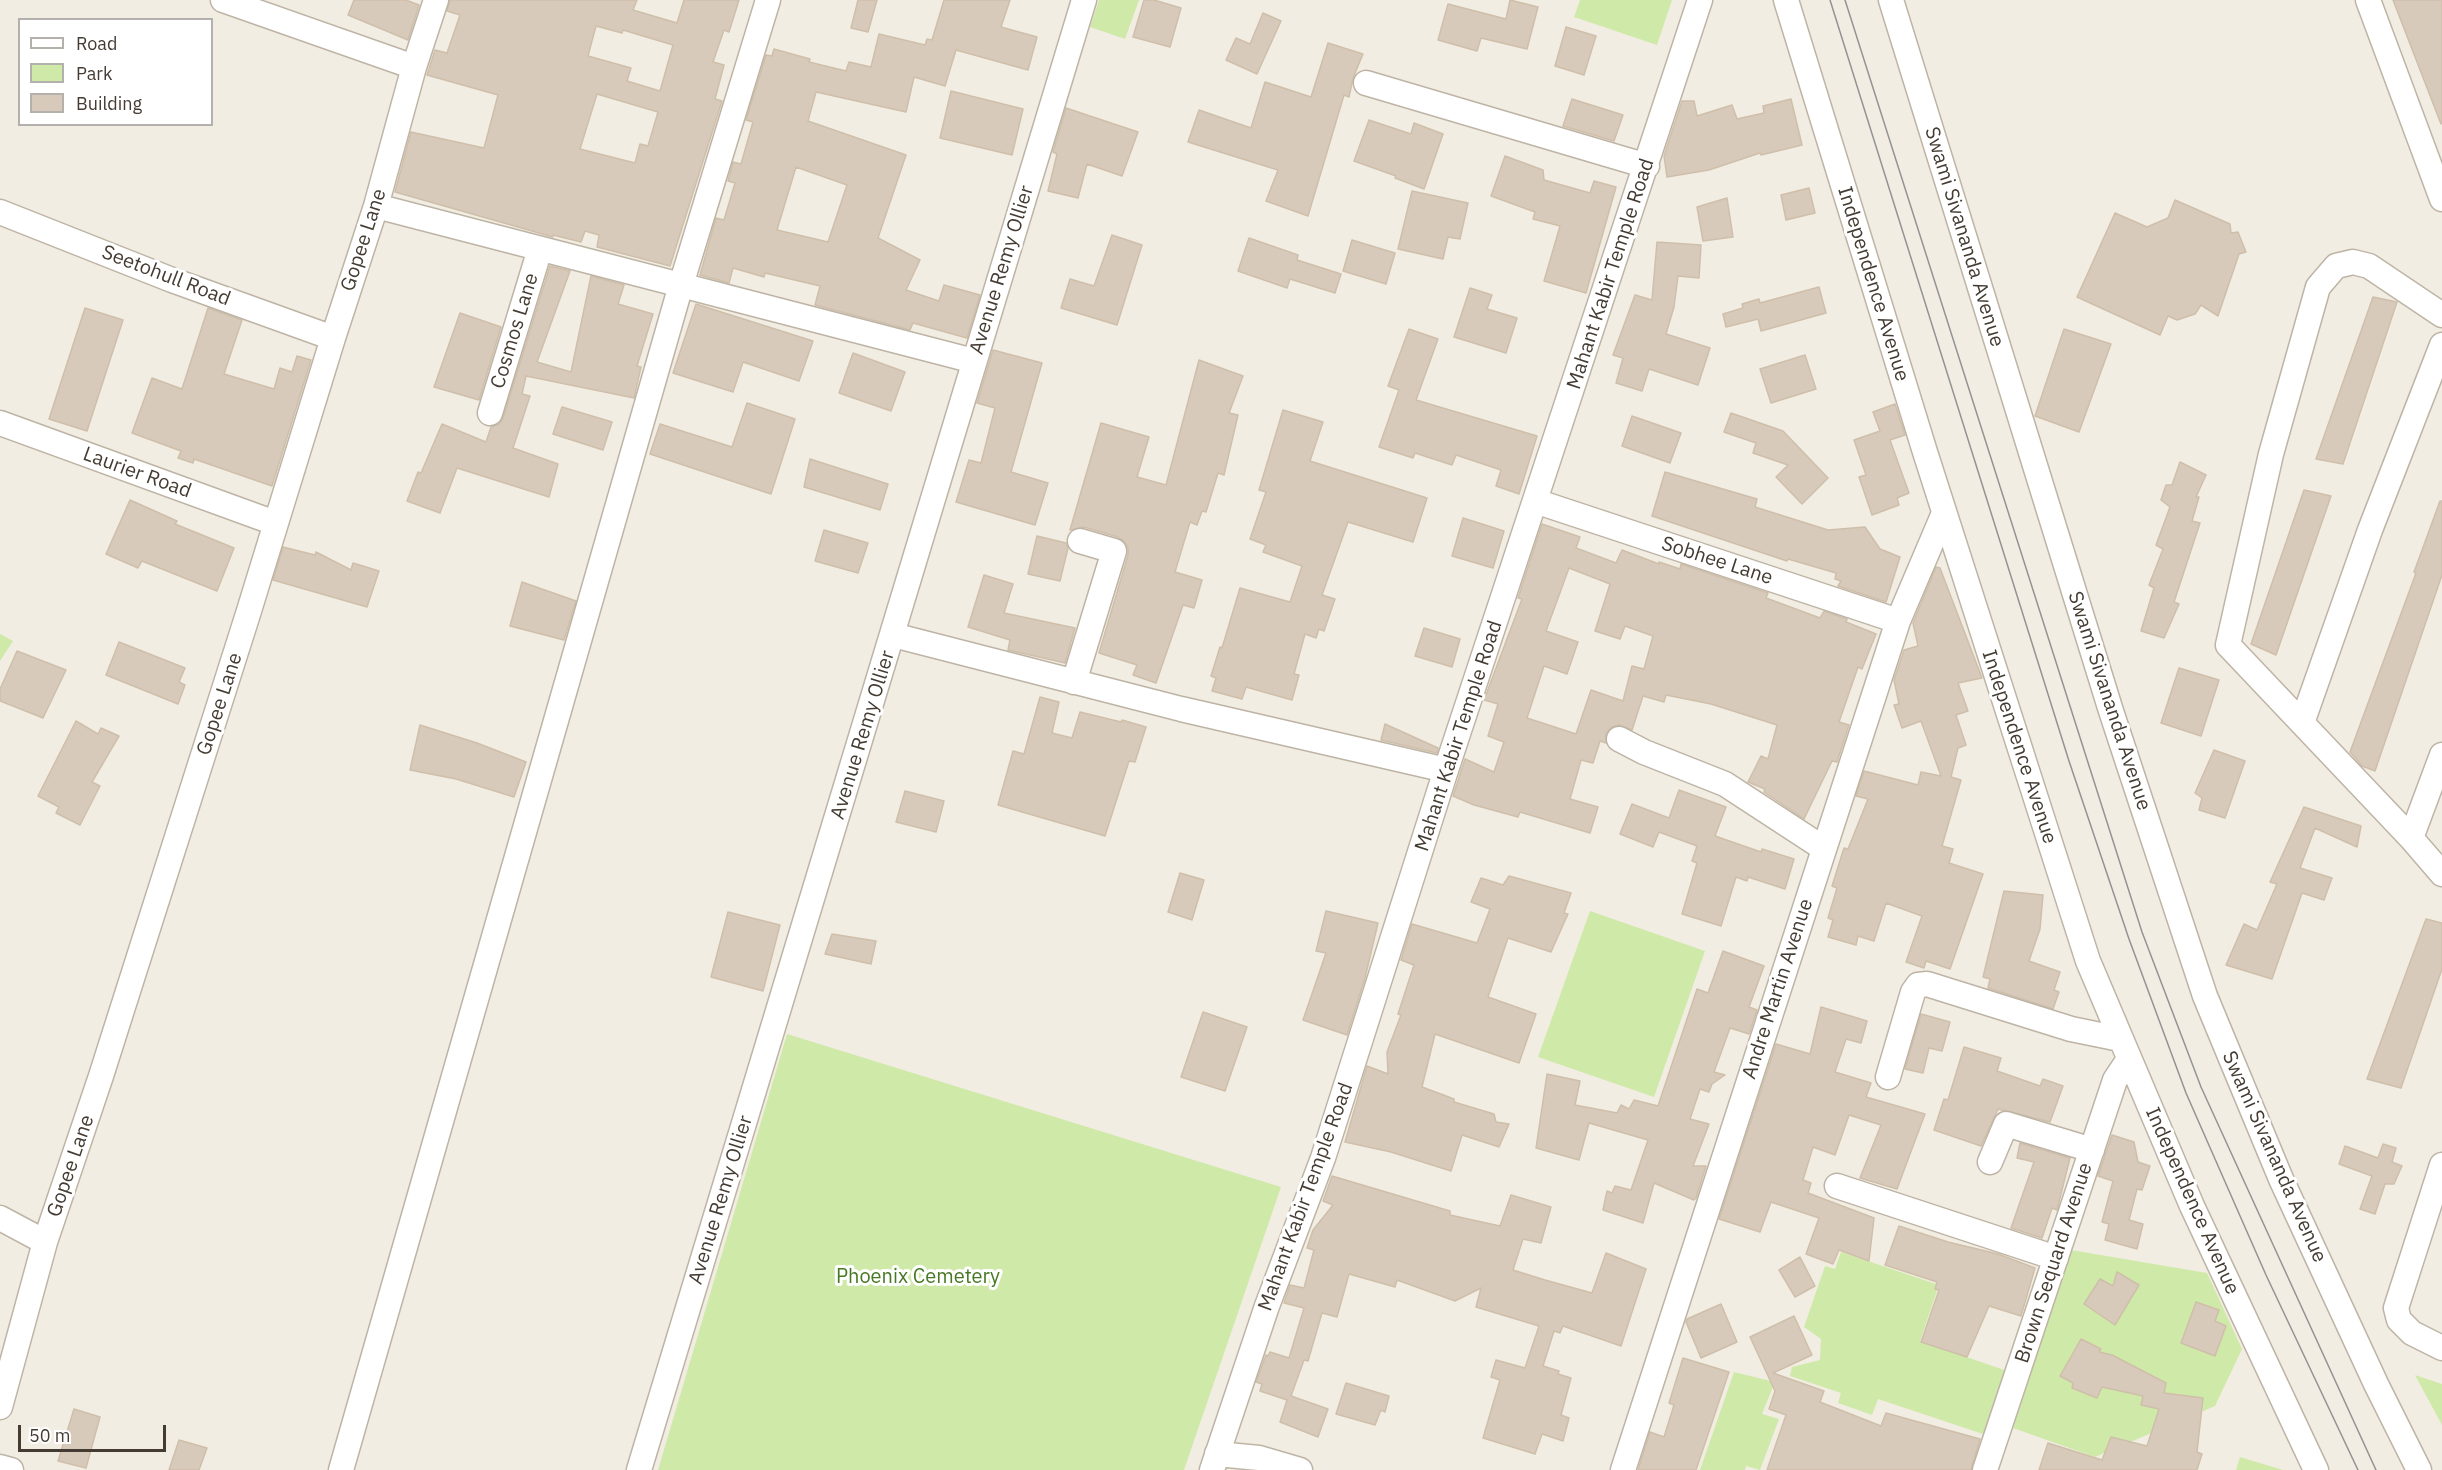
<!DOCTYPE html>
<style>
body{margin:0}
#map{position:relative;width:2442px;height:1470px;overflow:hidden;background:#f2ede2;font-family:"IBM Plex Sans",sans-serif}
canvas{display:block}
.legend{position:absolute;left:18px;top:18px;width:195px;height:108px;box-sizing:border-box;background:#fff;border:2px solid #b4b1ad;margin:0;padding:8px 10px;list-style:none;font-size:18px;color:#443c33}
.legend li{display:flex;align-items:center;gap:12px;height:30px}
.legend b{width:30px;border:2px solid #b4b1ad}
.scale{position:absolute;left:18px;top:1425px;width:148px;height:27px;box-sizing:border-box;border:3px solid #443c33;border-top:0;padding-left:8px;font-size:18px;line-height:21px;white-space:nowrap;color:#443c33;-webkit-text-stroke:4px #fff;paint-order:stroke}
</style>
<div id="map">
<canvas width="2442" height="1470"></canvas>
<ul class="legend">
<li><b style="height:8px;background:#fff"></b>Road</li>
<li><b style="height:16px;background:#cfe9a8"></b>Park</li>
<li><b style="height:16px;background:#d7caba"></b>Building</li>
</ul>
<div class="scale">50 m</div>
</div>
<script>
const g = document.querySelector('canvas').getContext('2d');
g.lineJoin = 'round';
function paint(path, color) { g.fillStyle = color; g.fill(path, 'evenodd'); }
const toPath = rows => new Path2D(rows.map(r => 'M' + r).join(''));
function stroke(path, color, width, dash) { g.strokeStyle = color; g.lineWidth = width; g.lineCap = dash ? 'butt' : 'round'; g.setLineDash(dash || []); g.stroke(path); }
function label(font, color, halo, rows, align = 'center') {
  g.font = font + ' "IBM Plex Sans",sans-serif'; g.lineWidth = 6; g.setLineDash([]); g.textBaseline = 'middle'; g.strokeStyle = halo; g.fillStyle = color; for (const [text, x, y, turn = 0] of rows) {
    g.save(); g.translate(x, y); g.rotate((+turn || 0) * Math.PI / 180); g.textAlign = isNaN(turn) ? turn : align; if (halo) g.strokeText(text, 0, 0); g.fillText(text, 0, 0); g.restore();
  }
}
paint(toPath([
 [1099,0,1139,0,1125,39,1090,27],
 [1580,0,1672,0,1657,45,1574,17],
 [0,634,13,641,0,661],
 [1590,911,1705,951,1654,1097,1538,1057],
 [787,1034,1281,1187,1184,1470,658,1470],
 [2071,1250,2207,1273,2242,1349,2215,1406,2095,1457,2013,1428],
 [1841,1252,1939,1285,1920,1341,2013,1373,1992,1437,1878,1399,1872,1415,1838,1403,1841,1393,1790,1376,1792,1367,1820,1360,1821,1339,1804,1327,1825,1266,1835,1269],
 [1734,1372,1775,1382,1762,1414,1779,1419,1760,1470,1746,1466,1745,1470,1700,1470],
 [2415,1375,2442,1384,2442,1425],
 [2240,1457,2283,1470,2236,1470]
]), '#cfe9a8');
const building = toPath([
 [354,0,406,0,419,5,408,40,348,15,354,0],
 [450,0,637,0,633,10,677,23,684,0,739,0,729,32,724,30,713,62,724,65,715,99,722,101,670,266,597,247,599,235,585,231,581,242,553,235,553,237,395,192,411,132,484,148,498,95,427,75,435,50,447,53,460,15,447,11,450,0],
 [596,26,622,33,623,30,673,45,660,91,627,81,631,68,588,56,596,26],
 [597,94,658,112,648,146,640,144,635,163,580,149,597,94],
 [858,0,877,0,868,32,851,28,858,0],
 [944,0,1010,0,1001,27,1037,37,1028,70,956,50,945,86,914,77,906,112,816,92,808,121,906,155,878,238,920,260,906,290,939,301,944,285,980,295,967,338,913,323,910,330,815,305,820,286,765,273,764,277,733,268,729,283,700,275,716,218,724,220,735,183,728,181,733,162,741,164,753,122,746,120,766,55,772,56,774,49,810,59,809,62,846,71,849,62,871,67,879,34,925,45,927,39,932,40,944,0],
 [796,167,847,185,828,242,777,230,796,167],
 [1144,0,1154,0,1181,8,1170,47,1133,37,1144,0],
 [1510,0,1538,7,1527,49,1481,38,1477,51,1438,40,1448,4,1506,19,1510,0],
 [2393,0,2442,0,2442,123,2441,124,2393,0],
 [1263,13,1281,21,1257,74,1226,60,1236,38,1250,44,1263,13],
 [1566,27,1596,36,1584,75,1555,66,1566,27],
 [1328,43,1363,54,1353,78,1349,97,1344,95,1308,216,1266,201,1278,170,1188,142,1199,110,1251,128,1265,82,1311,97,1328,43],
 [951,91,1023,109,1012,155,940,138,951,91],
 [1572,99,1623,115,1614,141,1563,126,1572,99],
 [1791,99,1802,145,1761,155,1760,153,1709,170,1667,177,1664,156,1682,101,1694,101,1697,116,1732,105,1737,119,1764,113,1763,106,1791,99],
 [1066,108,1138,132,1122,176,1087,164,1078,198,1048,191,1057,154,1053,152,1066,108],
 [1369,120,1411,134,1414,123,1443,134,1424,189,1395,178,1396,176,1354,161,1369,120],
 [1505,156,1543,170,1544,180,1590,193,1594,181,1616,187,1586,293,1544,281,1560,226,1533,219,1535,212,1491,196,1505,156],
 [1809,188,1815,213,1786,220,1781,195,1809,188],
 [1412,191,1468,203,1460,239,1448,237,1443,259,1398,249,1412,191],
 [1727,198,1733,237,1703,241,1697,207,1727,198],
 [2175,200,2230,224,2231,233,2238,232,2246,252,2239,254,2218,316,2201,305,2195,314,2177,320,2168,316,2160,335,2077,297,2115,213,2147,227,2168,218,2175,200],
 [1112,235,1142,245,1117,325,1061,308,1070,279,1094,286,1112,235],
 [1249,238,1298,255,1297,260,1341,274,1335,293,1290,279,1287,288,1238,271,1249,238],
 [1352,240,1395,253,1386,284,1343,271,1352,240],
 [1657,242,1701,245,1699,278,1678,276,1674,307,1666,334,1710,348,1698,385,1649,369,1642,391,1616,383,1623,358,1613,355,1635,295,1652,300,1657,242],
 [550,266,570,271,537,362,571,372,591,276,624,285,618,304,653,314,637,366,641,367,634,398,526,376,522,394,530,396,513,448,558,464,549,497,457,468,440,513,407,501,418,472,421,473,442,424,486,442,491,427,499,424,503,418,550,266],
 [1819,287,1826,313,1761,331,1758,319,1726,327,1723,314,1743,308,1742,304,1759,299,1760,303,1819,287],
 [1470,288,1492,295,1487,309,1517,318,1506,353,1454,337,1470,288],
 [2373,297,2397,302,2343,464,2316,459,2373,297],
 [696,304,813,341,799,381,743,362,733,392,673,373,696,304],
 [85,308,123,320,87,431,49,419,85,308],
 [208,308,242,320,224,374,274,389,280,368,292,372,297,356,311,360,272,486,194,459,193,463,178,458,181,451,132,433,152,378,182,389,208,308],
 [460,313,501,327,479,400,434,387,460,313],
 [1409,329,1438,339,1416,400,1537,436,1519,494,1496,486,1501,470,1456,455,1452,465,1415,453,1413,458,1379,447,1399,390,1388,386,1409,329],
 [2064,329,2111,344,2079,432,2035,416,2064,329],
 [993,350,1042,363,1011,472,1048,483,1035,525,956,502,969,460,981,463,995,408,977,403,993,350],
 [853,353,905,372,891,411,839,393,853,353],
 [1805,355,1816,389,1771,403,1760,369,1805,355],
 [1199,360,1243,376,1229,413,1238,415,1224,475,1218,473,1206,512,1202,511,1197,525,1190,522,1175,572,1202,580,1194,608,1183,605,1156,683,1133,675,1137,665,1099,653,1128,555,1128,548,1125,542,1118,537,1084,527,1070,530,1101,423,1149,437,1137,477,1166,485,1199,360],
 [747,403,795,419,771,494,650,454,660,424,732,447,747,403],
 [1895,404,1905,435,1890,440,1909,493,1897,498,1899,505,1872,515,1859,477,1866,475,1854,440,1880,431,1873,412,1895,404],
 [562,407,612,422,603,450,553,434,562,407],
 [1283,410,1323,422,1310,461,1427,498,1413,542,1348,522,1322,595,1335,599,1324,631,1319,629,1316,638,1305,634,1294,674,1299,675,1292,700,1246,687,1242,699,1212,691,1216,678,1211,676,1220,647,1222,648,1240,588,1290,602,1302,566,1263,552,1266,545,1250,539,1266,492,1259,490,1283,410],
 [1731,413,1783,431,1828,478,1802,504,1776,477,1788,465,1753,453,1756,443,1724,432,1731,413],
 [1632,416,1681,433,1670,463,1622,446,1632,416],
 [810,459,888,484,880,510,804,487,810,459],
 [2180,462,2206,475,2196,497,2199,497,2192,521,2200,523,2174,602,2179,604,2164,638,2141,631,2154,588,2149,585,2163,549,2156,545,2170,507,2161,500,2166,485,2172,485,2180,462],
 [1665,472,1757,499,1755,507,1828,530,1865,527,1880,549,1900,557,1886,602,1838,586,1841,581,1835,579,1836,573,1788,559,1787,561,1652,516,1665,472],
 [2304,490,2331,496,2276,655,2251,644,2304,490],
 [130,500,177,521,175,524,234,548,217,591,142,561,138,568,106,554,130,500],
 [2440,501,2442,501,2442,575,2375,771,2362,766,2350,752,2416,573,2414,572,2440,501],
 [1463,518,1504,531,1493,568,1452,556,1463,518],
 [1542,524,1580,537,1576,548,1616,563,1622,550,1659,564,1659,562,1680,569,1681,564,1768,593,1766,598,1820,618,1824,611,1847,619,1846,622,1876,634,1862,669,1858,667,1839,722,1849,725,1837,762,1832,761,1804,819,1764,792,1765,789,1748,782,1761,756,1768,759,1777,725,1711,704,1666,695,1664,702,1643,696,1632,730,1619,725,1612,727,1606,733,1606,743,1600,741,1593,763,1581,760,1570,799,1598,807,1590,833,1520,812,1518,817,1474,805,1453,796,1465,759,1494,772,1504,742,1488,736,1498,704,1484,700,1522,599,1518,598,1542,524],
 [1569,568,1610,584,1595,631,1620,639,1625,626,1653,636,1644,669,1632,666,1623,701,1591,690,1576,734,1527,718,1544,666,1567,674,1578,642,1546,631,1569,568],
 [824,530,868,543,858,573,815,561,824,530],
 [1037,536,1066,543,1068,548,1060,581,1028,574,1037,536],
 [283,547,315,555,316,552,351,570,353,563,379,571,367,607,273,580,283,547],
 [1936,567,1940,568,1982,678,1958,683,1968,711,1956,715,1966,745,1958,748,1951,777,1961,780,1942,846,1953,849,1949,863,1983,874,1950,969,1926,961,1924,968,1906,962,1922,916,1886,903,1874,941,1858,936,1856,945,1828,937,1833,920,1828,918,1837,888,1832,886,1844,848,1848,849,1868,799,1856,796,1864,771,1918,785,1921,772,1941,776,1921,721,1902,728,1894,705,1899,704,1894,680,1904,650,1918,646,1913,623,1936,567],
 [984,575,1013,584,1004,613,1075,628,1065,663,1008,650,1010,640,968,627,984,575],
 [522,582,576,601,564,640,510,626,522,582],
 [1424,628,1460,639,1452,667,1415,656,1424,628],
 [119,642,185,668,179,682,185,685,178,704,106,675,119,642],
 [17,651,66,670,43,718,0,701,0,689,17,651],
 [2179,668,2219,680,2201,736,2161,723,2179,668],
 [1040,697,1059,702,1052,733,1072,738,1080,712,1121,722,1122,720,1146,727,1135,762,1129,761,1105,836,998,805,1013,751,1024,754,1040,697],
 [76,721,98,734,101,728,119,736,92,782,100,786,80,825,56,813,59,807,38,796,76,721],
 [1385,724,1438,748,1437,753,1381,740,1385,724],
 [420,725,477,743,526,762,514,797,456,779,410,770,420,725],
 [2214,750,2245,761,2225,818,2199,810,2202,798,2195,793,2214,750],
 [1679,790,1726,807,1715,836,1761,852,1762,849,1794,859,1785,889,1748,877,1747,881,1736,877,1721,926,1682,914,1697,863,1692,861,1697,846,1659,832,1653,847,1620,834,1632,804,1669,818,1679,790],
 [905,791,944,801,936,832,896,822,905,791],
 [2304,807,2361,826,2357,847,2315,828,2300,868,2332,878,2324,900,2302,893,2272,979,2226,965,2244,924,2257,930,2277,884,2270,882,2304,807],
 [1180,873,1204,880,1192,920,1168,912,1180,873],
 [1509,876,1571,893,1564,913,1568,914,1551,952,1508,938,1488,997,1536,1014,1519,1063,1435,1034,1422,1087,1454,1099,1454,1102,1494,1114,1496,1122,1509,1124,1499,1147,1462,1135,1451,1171,1391,1152,1345,1142,1367,1066,1388,1074,1387,1052,1401,1015,1398,1014,1414,965,1401,960,1412,924,1477,943,1490,909,1471,902,1481,878,1503,885,1509,876],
 [2004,891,2043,895,2040,929,2029,961,2060,972,2054,990,2059,992,2053,1009,1988,988,1990,979,1983,977,2004,891],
 [1326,911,1378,923,1365,978,1347,1035,1303,1020,1326,953,1316,951,1326,911],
 [728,912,780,925,763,991,711,977,728,912],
 [2426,919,2442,923,2442,969,2401,1088,2367,1079,2426,919],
 [832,934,876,941,871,964,825,954,832,934],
 [1723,951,1764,966,1749,1007,1757,1010,1749,1034,1730,1028,1714,1072,1725,1075,1712,1084,1709,1092,1700,1089,1690,1119,1709,1124,1693,1166,1706,1166,1696,1198,1694,1200,1654,1183,1643,1223,1603,1210,1607,1191,1612,1193,1615,1186,1631,1190,1648,1140,1589,1123,1579,1160,1536,1148,1547,1074,1580,1081,1575,1105,1617,1113,1621,1105,1629,1109,1634,1100,1658,1106,1697,989,1708,993,1723,951],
 [1821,1007,1867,1021,1861,1043,1846,1039,1835,1072,1871,1083,1866,1097,1925,1114,1897,1189,1860,1178,1881,1125,1849,1115,1835,1155,1813,1147,1803,1180,1811,1183,1808,1193,1874,1218,1869,1261,1839,1250,1833,1264,1806,1254,1819,1218,1771,1202,1760,1232,1719,1219,1776,1044,1810,1054,1821,1007],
 [1203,1012,1247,1027,1225,1091,1181,1077,1203,1012],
 [1921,1014,1950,1022,1942,1051,1929,1048,1923,1073,1905,1069,1921,1014],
 [1964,1047,2001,1058,1997,1071,2040,1086,2043,1079,2063,1086,2050,1122,1998,1109,1981,1146,1934,1130,1944,1099,1948,1100,1964,1047],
 [2112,1135,2134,1142,2138,1162,2150,1166,2142,1190,2137,1189,2129,1220,2143,1224,2137,1249,2105,1240,2109,1224,2102,1222,2113,1181,2098,1176,2112,1135],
 [2020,1143,2070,1158,2057,1210,2052,1208,2042,1238,2011,1228,2034,1162,2017,1158,2020,1143],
 [2383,1144,2396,1148,2392,1162,2402,1166,2394,1184,2385,1184,2375,1214,2360,1209,2372,1176,2339,1164,2345,1146,2378,1158,2383,1144],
 [1332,1176,1450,1211,1450,1215,1500,1226,1511,1195,1551,1207,1541,1243,1523,1239,1513,1270,1545,1280,1592,1293,1606,1253,1646,1269,1621,1346,1563,1326,1560,1333,1554,1331,1543,1366,1559,1371,1558,1374,1571,1378,1561,1415,1569,1418,1563,1441,1542,1434,1535,1454,1483,1438,1500,1380,1491,1377,1496,1360,1525,1368,1539,1326,1476,1307,1481,1288,1455,1301,1397,1280,1395,1287,1349,1274,1337,1317,1322,1313,1308,1361,1304,1360,1291,1396,1328,1409,1318,1437,1280,1422,1287,1400,1260,1391,1262,1384,1256,1382,1266,1355,1268,1356,1270,1352,1289,1358,1304,1308,1284,1303,1290,1285,1304,1288,1314,1250,1307,1248,1313,1230,1333,1205,1323,1201,1332,1176],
 [1899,1226,1948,1242,1998,1254,2035,1268,2021,1316,1989,1306,1967,1357,1921,1342,1939,1290,1935,1289,1937,1282,1885,1265,1899,1226],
 [1800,1257,1815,1286,1795,1297,1779,1270,1800,1257],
 [2117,1272,2139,1285,2115,1325,2084,1304,2100,1279,2113,1286,2117,1272],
 [2196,1302,2219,1310,2215,1321,2226,1326,2215,1356,2181,1343,2196,1302],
 [1721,1304,1737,1342,1701,1358,1686,1322,1687,1319,1721,1304],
 [1794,1316,1812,1355,1773,1373,1824,1391,1820,1402,1881,1426,1886,1413,1980,1439,1971,1470,1767,1470,1786,1415,1769,1409,1775,1391,1750,1337,1794,1316],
 [2081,1339,2101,1349,2099,1352,2112,1355,2166,1383,2164,1393,2203,1398,2197,1452,2202,1454,2197,1470,2039,1470,2048,1443,2102,1460,2111,1437,2147,1446,2159,1409,2141,1405,2143,1396,2102,1387,2097,1398,2072,1388,2073,1383,2060,1376,2081,1339],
 [1683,1358,1729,1372,1696,1470,1638,1470,1650,1432,1664,1437,1674,1405,1669,1403,1683,1358],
 [1346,1383,1389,1396,1385,1412,1381,1410,1375,1425,1336,1414,1346,1383],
 [74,1409,100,1417,86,1468,58,1461,74,1409],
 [179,1440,207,1448,199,1470,169,1470,179,1440]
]);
paint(building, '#d7caba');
stroke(building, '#cfbfaa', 1.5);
const minor = toPath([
 [223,0,414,67],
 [1786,0,1925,452,2088,961,2192,1206,2316,1470],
 [1891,0,2111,711,2205,996,2281,1179,2376,1384,2419,1470],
 [2368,0,2442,199],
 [1366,83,1647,166],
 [376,206,974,361],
 [0,212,172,280,333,338],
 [2442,315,2369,266,2353,262,2336,266,2318,287,2271,454,2228,645,2411,838,2442,874],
 [490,413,540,249],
 [0,423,275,523],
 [1535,501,1898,621],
 [893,635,1181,709,1446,770],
 [1074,682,1114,551,1080,541],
 [2302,723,2370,530,2442,345],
 [1619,739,1644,752,1725,784,1823,848],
 [2411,838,2442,755],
 [1888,1077,1913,992,1918,985,1927,984,2071,1029,2120,1039],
 [1990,1162,2006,1124,2092,1150],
 [2442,1165,2396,1308,2399,1320,2412,1333,2442,1348],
 [1837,1186,2056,1258],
 [0,1218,45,1242],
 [0,1407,45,1242,101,1076,248,614,333,338,376,206,414,67,436,0],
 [1217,1454,1259,1458,1300,1470],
 [0,1467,11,1470],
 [341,1470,681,285,768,0],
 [639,1470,1084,0],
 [1212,1470,1267,1306,1323,1158,1446,770,1700,0],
 [1623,1470,1898,621,1944,513],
 [1985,1470,2115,1080,2129,1059]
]);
stroke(minor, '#beb4a5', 27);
stroke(minor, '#fff', 24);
stroke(toPath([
 [1830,0,2069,761,2129,939,2186,1093,2266,1275,2358,1470],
 [1845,0,2142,932,2201,1087,2376,1470]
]), '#939393', 1.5);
label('20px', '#443c33', '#fff', [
 ["Swami Sivananda Avenue",1964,237,73],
 ["Gopee Lane",364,240,-72],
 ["Avenue Remy Ollier",1002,270,-73],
 ["Mahant Kabir Temple Road",1611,274,-72],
 ["Seetohull Road",166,276,21],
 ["Independence Avenue",1873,284,73],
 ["Cosmos Lane",515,331,-73],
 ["Laurier Road",137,473,20],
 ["Sobhee Lane",1717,561,18],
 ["Swami Sivananda Avenue",2109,701,72],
 ["Gopee Lane",220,704,-72],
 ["Avenue Remy Ollier",863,735,-73],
 ["Mahant Kabir Temple Road",1459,736,-72],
 ["Independence Avenue",2019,747,72],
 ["Andre Martin Avenue",1778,989,-72],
 ["Swami Sivananda Avenue",2274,1157,66],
 ["Gopee Lane",71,1166,-71],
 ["Mahant Kabir Temple Road",1306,1197,-70],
 ["Avenue Remy Ollier",721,1200,-73],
 ["Independence Avenue",2192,1201,66],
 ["Brown Sequard Avenue",2054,1263,-72]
]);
label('20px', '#477824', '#fff', [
 ["Phoenix Cemetery",918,1277]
]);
</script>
